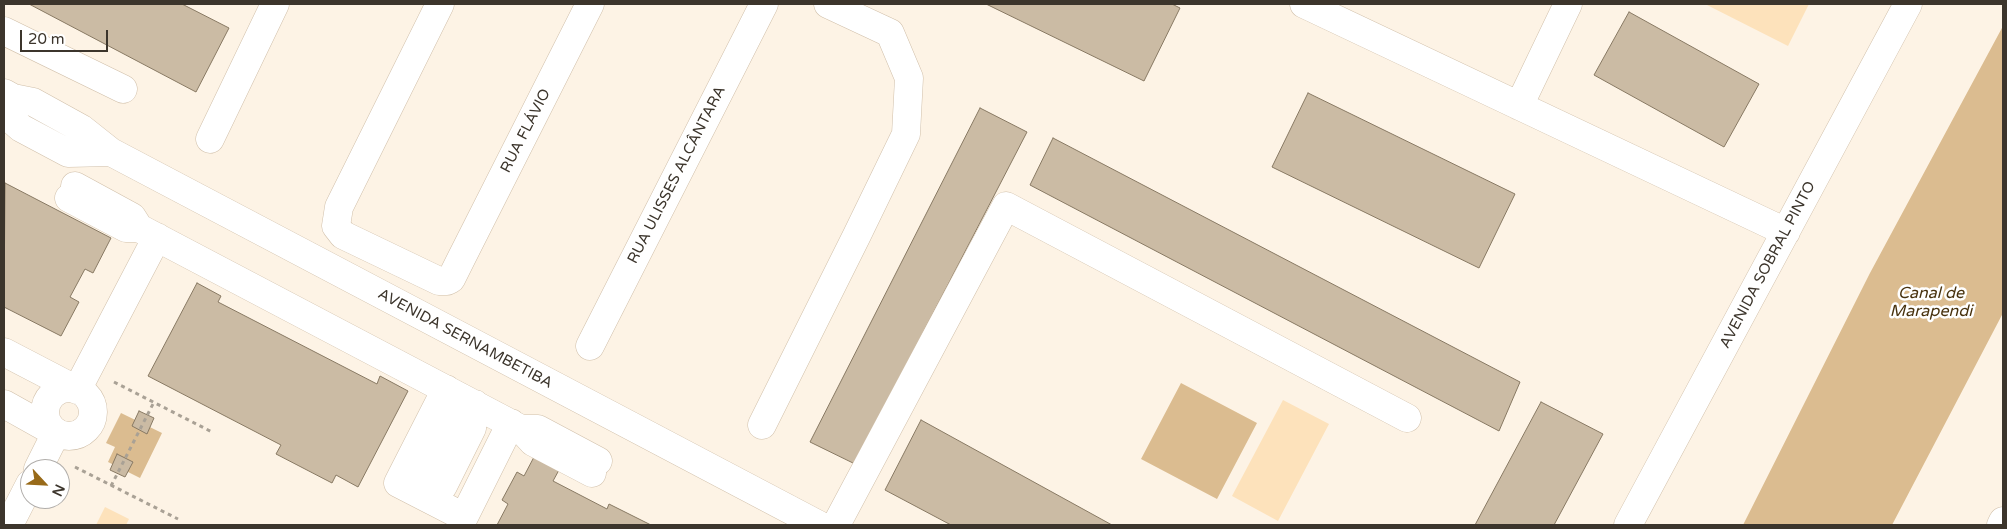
<!DOCTYPE html>
<meta charset="utf-8">
<style>
body{margin:0}
#map{position:relative;width:2007px;height:529px;overflow:hidden;background:#fdf3e5;font-family:"Varela Round",sans-serif}
canvas{display:block}
.frame{position:absolute;inset:0;border:5px solid #3c352c;pointer-events:none}
.north{position:absolute;left:20px;top:459px;width:50px;height:50px;box-sizing:border-box;background:#fff;border:1px solid #b1aeab;border-radius:50%;rotate:115deg;font-size:14px;font-weight:700;line-height:20px;text-align:center;color:#3c352c}
.north::after{content:'';display:block;margin:auto;width:18px;height:22px;background:#986a19;clip-path:polygon(50% 0,100% 100%,50% 72%,0 100%)}
.scale{position:absolute;left:20px;top:30px;width:88px;height:22px;box-sizing:border-box;border:2px solid #3c352c;border-top:0;padding-left:6px;font-size:15px;line-height:18px;white-space:nowrap;color:#3c352c;-webkit-text-stroke:4px #fff;paint-order:stroke}
</style>
<div id="map">
<canvas width="2007" height="529"></canvas>
<div class="frame"></div>
<div class="north">N</div>
<div class="scale">20 m</div>
</div>
<script>
const g = document.querySelector('canvas').getContext('2d');
g.lineJoin = 'round';
function paint(path, color) { g.fillStyle = color; g.fill(path, 'evenodd'); }
const toPath = rows => new Path2D(rows.map(r => 'M' + r).join(''));
function stroke(path, color, width, dash) { g.strokeStyle = color; g.lineWidth = width; g.lineCap = dash ? 'butt' : 'round'; g.setLineDash(dash || []); g.stroke(path); }
function label(font, color, halo, rows, align = 'center') {
  g.font = font + ' "Varela Round",sans-serif'; g.lineWidth = 5; g.setLineDash([]); g.textBaseline = 'middle'; g.strokeStyle = halo; g.fillStyle = color; for (const [text, x, y, turn = 0] of rows) {
    g.save(); g.translate(x, y); g.rotate((+turn || 0) * Math.PI / 180); g.textAlign = isNaN(turn) ? turn : align; if (halo) g.strokeText(text, 0, 0); g.fillText(text, 0, 0); g.restore();
  }
}
paint(toPath([
 [1705,4,1809,4,1788,46],
 [1283,400,1329,424,1278,521,1232,496],
 [105,507,129,519,126,525,96,525]
]), '#fde2bb');
paint(toPath([
 [2003,26,2003,313,1892,525,1743,525,1870,273],
 [1181,383,1257,423,1217,499,1141,459],
 [121,413,162,433,140,478,108,462,115,447,106,443]
]), '#dbbc90');
const building = toPath([
 [29,4,182,4,229,28,196,92,29,4],
 [986,4,1172,4,1180,8,1144,81,986,4],
 [1629,12,1759,84,1724,147,1594,75,1629,12],
 [1308,93,1515,194,1479,268,1272,167,1308,93],
 [980,108,1027,132,855,464,810,442,980,108],
 [1053,138,1520,382,1499,431,1030,185,1053,138],
 [5,183,111,238,93,273,85,269,70,297,79,302,61,336,4,307,5,183],
 [197,283,221,296,218,302,377,384,380,376,408,391,358,487,336,475,332,483,276,454,281,445,148,376,197,283],
 [1541,402,1603,434,1554,525,1475,525,1541,402],
 [139,411,154,418,147,434,132,426,139,411],
 [921,420,1112,525,951,525,885,490,921,420],
 [117,454,133,462,125,477,110,470,117,454],
 [534,457,559,470,553,481,607,509,609,504,651,525,497,525,508,504,502,500,517,472,524,476,534,457]
]);
paint(building, '#cbbba4');
stroke(building, '#887963', 1);
const minor = toPath([
 [440,4,339,207,336,226,343,235,439,281,447,281,451,279,461,259,590,4],
 [1304,4,1786,232],
 [4,31,123,89],
 [4,93,13,98,33,102,82,129,111,152,68,153,21,128,4,113],
 [1519,106,1568,4],
 [210,139,275,4],
 [111,152,819,525],
 [69,198,126,228,139,228,132,217,75,186],
 [139,228,521,429],
 [590,346,764,4],
 [4,352,77,390,157,237],
 '45 412a24 24 0 1 1 48 0a24 24 0 1 1-48 0Z',
 [446,389,398,483,464,517,511,423],
 [4,404,56,433,38,469],
 [762,425,857,235,906,134,909,78,890,33,828,4],
 [592,473,533,442,521,429,538,429,598,461],
 [429,478,458,419,475,404,472,428,443,486],
 [9,525,30,484],
 [836,525,1006,206,1407,418],
 [1628,525,1908,4],
 [2001,525,2003,521]
]);
stroke(minor, '#d0bfa9', 29);
stroke(toPath([
 [114,382,212,432],
 [75,467,178,519],
 [111,486,154,402]
]), '#a9a195', 3, [4, 4]);
stroke(minor, '#fff', 28);
label('15px', '#3c352c', '#fff', [
 ["RUA FLÁVIO",526,131,-63],
 ["RUA ULISSES ALCÂNTARA",677,175,-63],
 ["AVENIDA SOBRAL PINTO",1768,265,-62],
 ["AVENIDA SERNAMBETIBA",465,339,28]
]);
label('italic 16px', '#48320e', '#fff', [
 ["Canal de",1931,294],
 ["Marapendi",1931,312]
]);
</script>
